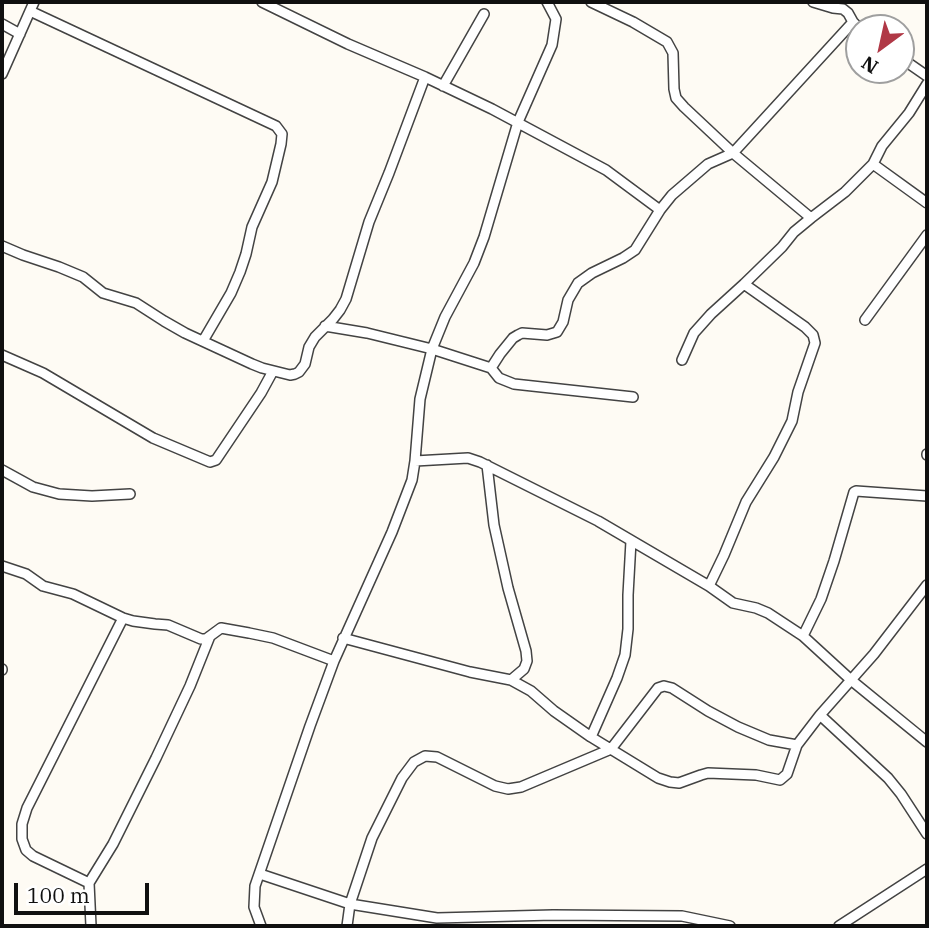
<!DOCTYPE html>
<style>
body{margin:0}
#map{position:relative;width:929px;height:928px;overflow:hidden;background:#fefbf4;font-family:"IBM Plex Serif",serif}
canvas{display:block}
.frame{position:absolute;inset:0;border:4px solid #101010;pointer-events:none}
.north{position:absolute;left:845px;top:14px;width:70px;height:70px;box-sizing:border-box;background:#fff;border:2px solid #9f9f9f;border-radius:50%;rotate:213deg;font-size:19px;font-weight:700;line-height:28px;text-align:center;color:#101010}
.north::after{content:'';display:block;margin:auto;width:24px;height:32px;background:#b03846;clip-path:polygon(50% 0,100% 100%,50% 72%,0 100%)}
.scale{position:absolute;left:14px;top:883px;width:135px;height:32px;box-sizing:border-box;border:4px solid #101010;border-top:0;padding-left:9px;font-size:21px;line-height:24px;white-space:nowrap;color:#101010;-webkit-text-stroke:5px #fff;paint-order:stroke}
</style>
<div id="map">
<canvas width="929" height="928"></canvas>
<div class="frame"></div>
<div class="north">N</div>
<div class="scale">100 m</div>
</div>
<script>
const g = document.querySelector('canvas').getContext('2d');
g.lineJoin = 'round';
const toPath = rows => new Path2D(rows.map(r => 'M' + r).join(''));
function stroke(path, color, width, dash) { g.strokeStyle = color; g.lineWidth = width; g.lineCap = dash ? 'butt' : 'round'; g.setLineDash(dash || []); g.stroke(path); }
const minor = toPath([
 [262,2,348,44,425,77,492,109,606,170,660,210],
 [591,2,633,22,667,42,673,53,674,89,676,98,684,107,733,153,811,218,794,232,782,247,744,284,711,314,694,333,682,360],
 [813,2,833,8,843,9,848,13,853,22,859,28],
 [30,11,276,126,282,134,281,144,272,182,252,227,246,254,240,272,231,293,203,341],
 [2,24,20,34],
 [901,58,927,76],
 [2,74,34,2],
 [443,86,484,14],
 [873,164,927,203],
 [811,218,845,192,873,164,882,146,909,113,927,84],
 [2,246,23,255,59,267,83,277,103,293,136,303,164,321,185,333,252,364,262,368,290,375,295,374,299,372,305,364,309,347,315,337,333,319,340,310,346,299,369,222,389,173,425,77],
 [865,320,927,235],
 [325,326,367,333,432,349,491,368,499,378,514,384,633,397],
 [2,355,43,373,153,438,210,462,216,460,261,393,273,371],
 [491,368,500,354,513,338,518,335,522,333,547,335,557,332,563,322,568,300,578,283,592,273,623,258,635,250,660,210,672,195,708,164,733,153,853,22],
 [927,455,927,454],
 [415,461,468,458,480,462,598,521,709,586,733,603,756,608,768,613,803,636,851,680,927,742],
 [487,465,494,525,508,588,526,651,527,661,524,669,511,680],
 [2,470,33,487,59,494,92,496,130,494],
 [2,566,26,574,43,586,73,594,123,618,133,621,155,624,168,625,201,639,206,639,221,628,249,633,273,638,334,661],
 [709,586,724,555,746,502,774,457,792,421,798,392,815,343,813,335,805,327,744,284],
 [803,636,821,599,834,561,854,492,856,491,927,496],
 [343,638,470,672,511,680,531,691,554,711,591,737,658,778,670,782,679,783,701,775,708,773,756,775,780,780,787,774,797,745],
 [2,670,2,669],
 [820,715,888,778,901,794,927,834],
 [591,737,617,678,625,655,628,629,628,595,631,541],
 [260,874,350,904,437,918,553,915,682,916,730,926],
 [89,883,33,856,26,850,22,839,22,824,27,808,123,618],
 [91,926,89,883,113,844,156,758,190,686,210,636],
 [261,926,254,907,255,886,310,726,334,661,392,532,412,480,415,461,420,399,432,349,445,317,474,263,484,237,518,122,552,45,556,19,547,2],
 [347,926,350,904,372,838,402,778,414,762,425,756,437,757,495,786,508,789,521,787,611,749,658,688,664,686,672,688,708,711,738,727,769,740,797,745,820,715,874,654,927,585],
 [839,926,927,869]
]);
stroke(minor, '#434343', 12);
stroke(minor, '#fff', 9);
</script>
